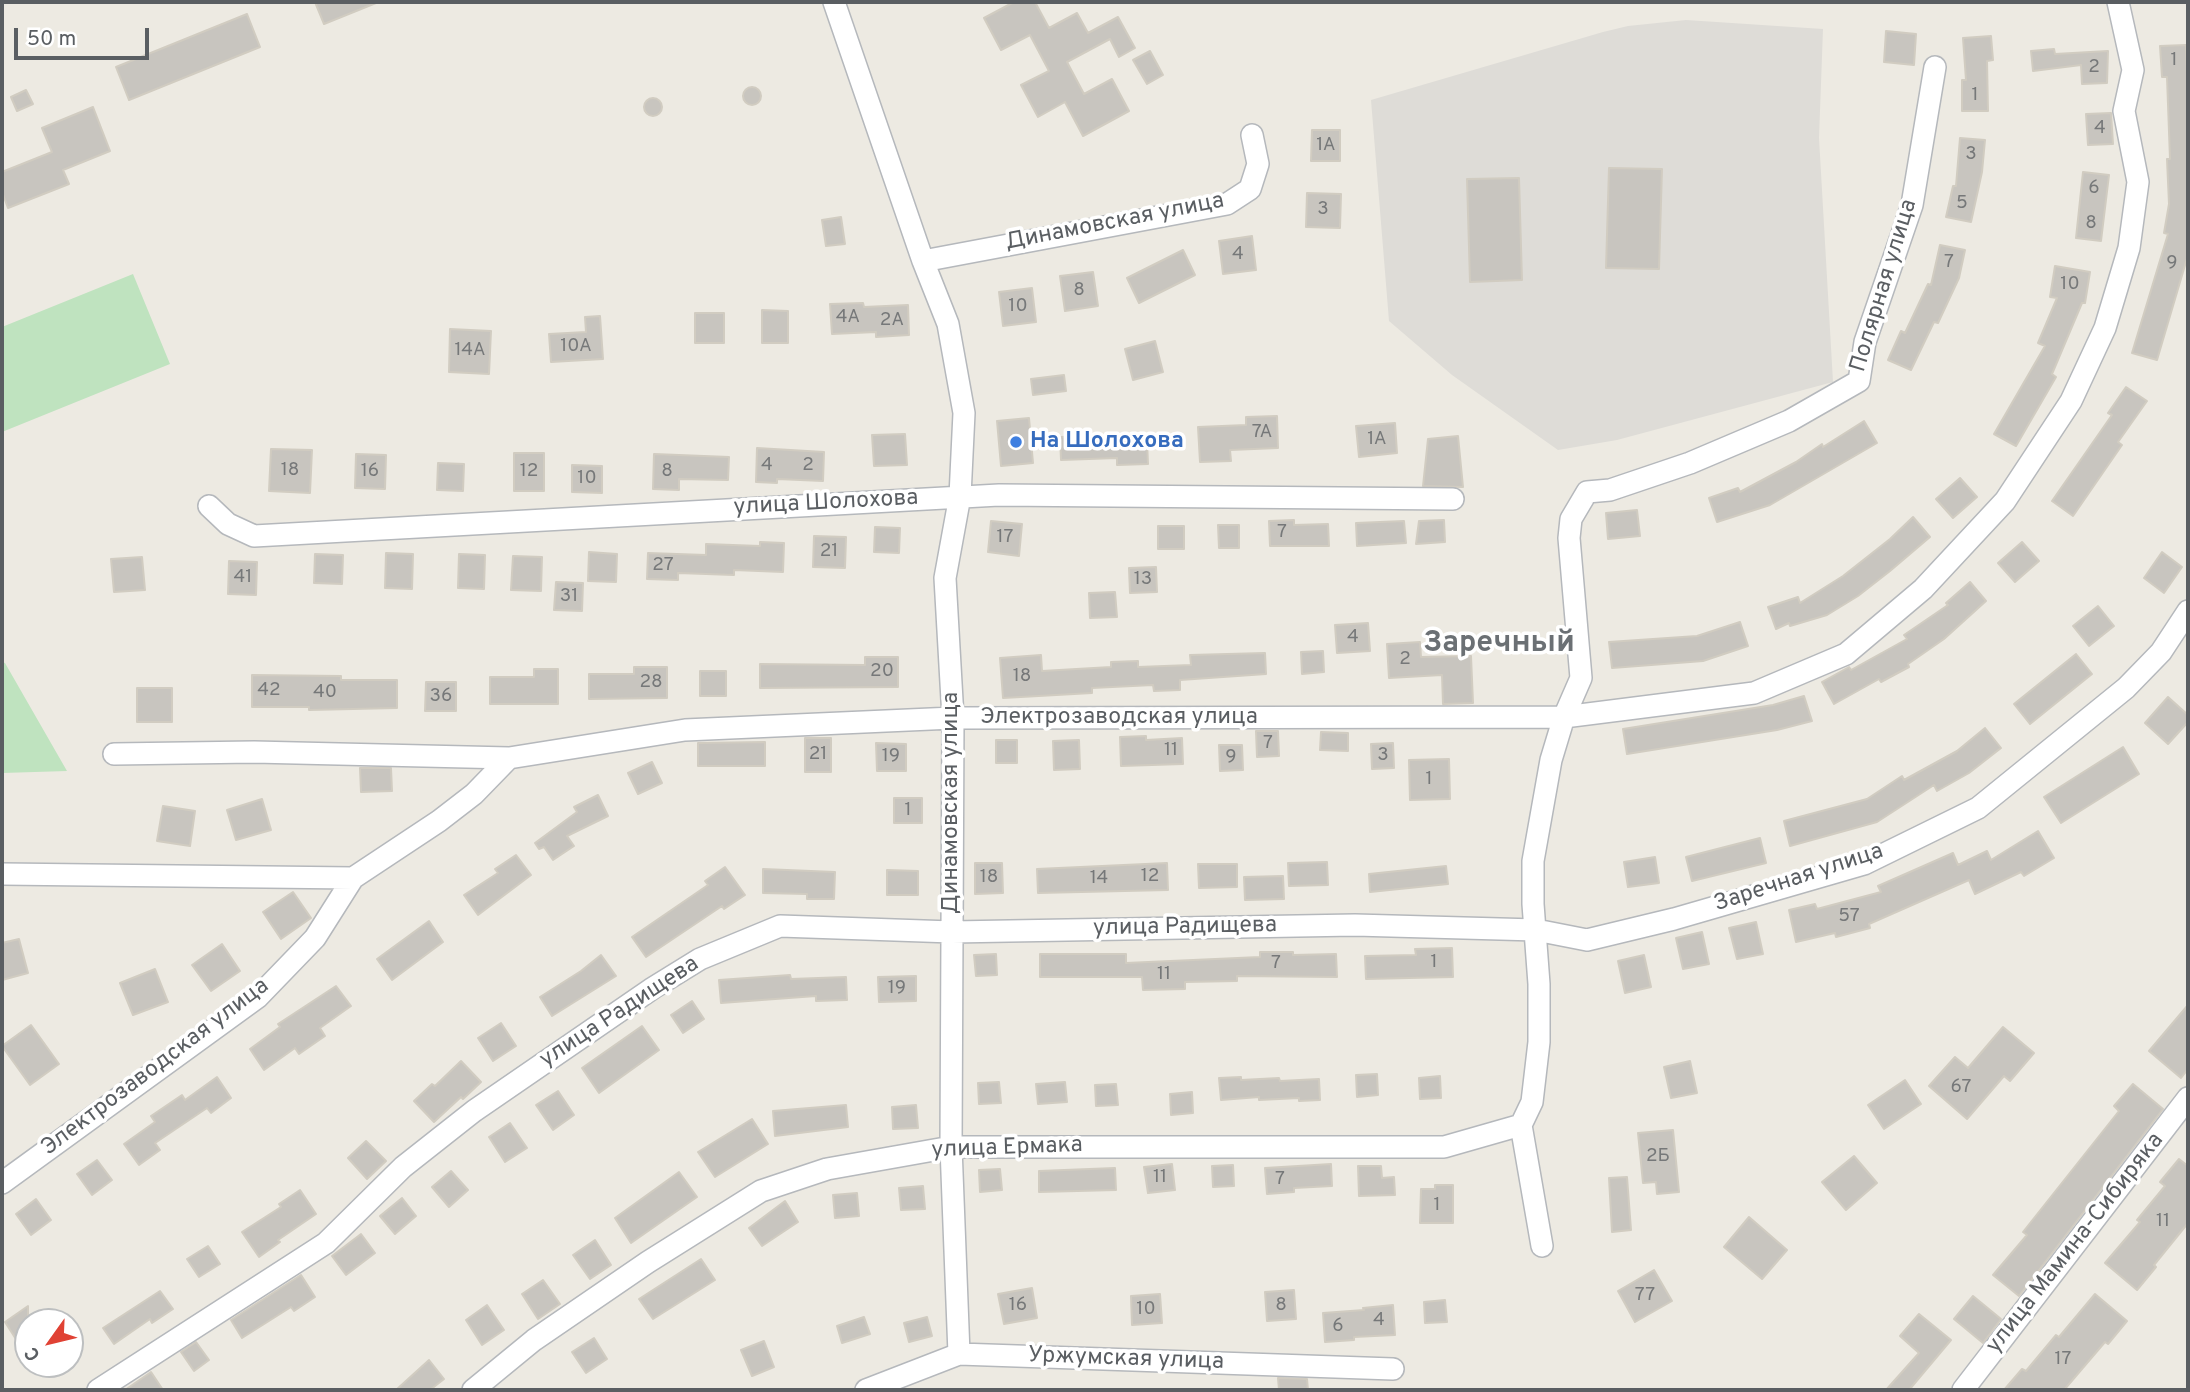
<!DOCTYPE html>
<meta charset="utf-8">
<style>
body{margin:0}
#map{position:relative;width:2190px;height:1392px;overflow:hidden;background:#edeae2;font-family:Overpass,sans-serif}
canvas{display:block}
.frame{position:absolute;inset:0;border:4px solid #5a5e62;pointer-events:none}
.north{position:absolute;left:14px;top:1308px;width:70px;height:70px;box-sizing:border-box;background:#fff;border:2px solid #bdbfc0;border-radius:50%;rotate:236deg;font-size:19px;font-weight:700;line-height:28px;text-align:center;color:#5a5e62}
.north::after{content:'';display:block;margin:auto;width:24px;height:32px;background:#e04234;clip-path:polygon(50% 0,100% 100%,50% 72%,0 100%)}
.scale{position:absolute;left:14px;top:28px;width:135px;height:32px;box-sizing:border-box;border:4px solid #5a5e62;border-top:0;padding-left:9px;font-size:21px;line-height:24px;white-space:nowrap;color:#5a5e62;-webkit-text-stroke:5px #fff;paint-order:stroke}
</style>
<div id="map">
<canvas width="2190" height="1392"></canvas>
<div class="frame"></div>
<div class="north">С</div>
<div class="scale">50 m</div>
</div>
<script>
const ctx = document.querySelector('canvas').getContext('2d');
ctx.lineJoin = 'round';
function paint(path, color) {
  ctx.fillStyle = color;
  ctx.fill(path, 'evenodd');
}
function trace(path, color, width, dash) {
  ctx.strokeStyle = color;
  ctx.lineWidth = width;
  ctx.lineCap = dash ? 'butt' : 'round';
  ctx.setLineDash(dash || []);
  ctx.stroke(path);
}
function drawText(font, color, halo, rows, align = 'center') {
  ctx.font = font + ' Overpass,sans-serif';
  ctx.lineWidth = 7;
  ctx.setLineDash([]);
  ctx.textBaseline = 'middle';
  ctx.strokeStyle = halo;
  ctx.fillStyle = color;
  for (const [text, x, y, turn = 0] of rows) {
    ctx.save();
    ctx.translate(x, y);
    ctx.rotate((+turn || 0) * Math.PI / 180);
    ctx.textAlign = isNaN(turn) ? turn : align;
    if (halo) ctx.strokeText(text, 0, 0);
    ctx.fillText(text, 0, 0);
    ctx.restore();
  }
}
paint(new Path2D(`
 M1686,20L1823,29L1819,138L1833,382L1617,440L1558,450L1452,375L1389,321L1371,100L1603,32L1628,26Z`), '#dedcd7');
paint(new Path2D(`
 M133,274L170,364L2,432V327Z
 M2,662L5,663L67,771L2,773Z`), '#bfe3bf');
const building = new Path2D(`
 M315,2H376V3L324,24Z
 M1014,2H1035L1049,28L1077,13L1088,33L1118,17L1135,48L1119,57L1110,39L1067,62L1084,94L1112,79L1129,111L1083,136L1065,102L1038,117L1021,85L1049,71L1030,35L1001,50L984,18Z
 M247,14L260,47L129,100L116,67Z
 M1886,31L1916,34L1914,65L1884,62Z
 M1991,36L1993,60L1987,61L1988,111H1962V80H1966L1963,38Z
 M2186,45L2188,101V255L2157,360L2132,353L2168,234L2164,233L2169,204L2167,159H2170L2167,77H2162L2160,46Z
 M2054,49L2055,54L2108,51L2107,83L2082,84L2081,65L2033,71L2031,51Z
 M1150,51L1163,75L1147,84L1133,60Z
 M743 96a9 9 0 1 1 18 0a9 9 0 1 1-18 0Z
 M26,90L33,104L17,111L11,97Z
 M644 107a9 9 0 1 1 18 0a9 9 0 1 1-18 0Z
 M93,107L110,151L63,170L69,184L8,208L2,192V172L52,152L42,128Z
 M2111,113L2113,144L2088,145L2086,114Z
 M1312,130H1340V161H1311Z
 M1960,138L1985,140L1982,172L1971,222L1946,217L1953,186H1956Z
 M1609,168L1662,169L1659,269L1606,268Z
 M2083,172L2109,175L2101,241L2076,238Z
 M1519,178L1522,280L1470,282L1467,179Z
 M1307,193L1341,194L1340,228L1306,227Z
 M841,217L845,244L826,246L822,220Z
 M1252,236L1256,270L1223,274L1219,241Z
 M1940,245L1965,250L1959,278L1938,323L1934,322L1911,370L1888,360L1901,331L1905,333L1928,284L1931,285Z
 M1183,250L1195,275L1139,303L1127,278Z
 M2055,266L2090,272L2085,303H2082L2052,374L2056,377L2016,446L1994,434L2045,346L2038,343L2057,298L2050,297Z
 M1093,272L1098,306L1065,311L1060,276Z
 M1032,288L1036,322L1003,326L999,292Z
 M863,303L864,307L908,305L909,335L876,337V332L832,334L830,304Z
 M762,310L788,311V343H762Z
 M695,313H724V343H695Z
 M600,316L603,359L551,362L549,334L586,332L585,317Z
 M450,329L491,331L489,374L449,372Z
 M1155,341L1163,372L1133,380L1125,349Z
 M1064,375L1066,391L1033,395L1031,379Z
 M2126,387L2147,401L2118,442L2122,445L2073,516L2052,501L2112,415L2108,413Z
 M1277,416L1278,448L1230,450L1231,461L1200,462L1198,427L1246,425V417Z
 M1029,418L1033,463L1001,466L997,421Z
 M1864,421L1877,443L1770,505L1717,522L1709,498L1738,488L1740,492L1796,462L1822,444L1823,447Z
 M1395,423L1397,453L1359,457L1356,426Z
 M905,434L907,465L874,466L872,435Z
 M1091,436V443L1147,441L1148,464L1117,465V458L1061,460L1060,437Z
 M1458,436L1463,487L1423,486L1428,439Z
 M757,448L824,452L823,481L777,479V483L756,482Z
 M271,449L312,450L310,493L269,491Z
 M514,453H544V491H514Z
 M356,454L386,455L385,489L355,488Z
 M654,454L729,457L728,480L679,479V490L653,489Z
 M438,463L464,464L463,491L437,490Z
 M572,465L602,466V493L572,492Z
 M1960,478L1977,497L1953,518L1936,499Z
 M1637,510L1640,536L1608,539L1606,513Z
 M1913,517L1930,537L1890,571L1858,596L1827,615L1790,626L1789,623L1776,629L1768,607L1798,597L1800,603L1843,576L1890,539Z
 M1294,520V525L1328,524L1329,546H1270L1269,521Z
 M1444,520L1445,542L1416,544L1419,521Z
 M991,521L1022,524L1019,556L988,552Z
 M1404,521L1406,543L1357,546L1356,523Z
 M1218,525H1239V548H1219Z
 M1158,526H1184V549H1158Z
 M875,527L900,528L899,553L874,552Z
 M814,536L846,537L845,568L813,567Z
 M760,542L784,543L783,572L734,570V575L678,573V580L647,579L648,553L706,555V544L760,546Z
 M2022,542L2039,561L2015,582L1998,563Z
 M589,552L617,554L616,582L588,581Z
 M2162,552L2182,567L2164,593L2144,578Z
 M386,553L413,554L412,589L385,588Z
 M315,554L343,555L342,584L314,583Z
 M459,554L485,555L484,589L458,588Z
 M513,556L542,557L541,591L511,590Z
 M142,557L145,590L114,592L111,559Z
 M229,561L257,562L256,595L228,594Z
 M1156,567L1157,592L1130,593L1129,568Z
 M556,582L583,583L582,611L554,610Z
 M1970,582L1986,601L1944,639L1908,664L1909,667L1881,682L1879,679L1834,704L1822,682L1849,667L1851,670L1907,639L1904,635L1948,605L1946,603Z
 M1115,592L1117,617L1090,618L1089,593Z
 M2098,606L2114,626L2089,646L2073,626Z
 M1740,622L1748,646L1703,661L1612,668L1609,642L1697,636Z
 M1368,623L1370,651L1337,653L1335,625Z
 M1420,642L1421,657L1471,656L1473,703L1443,704L1442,675L1389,678L1387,644Z
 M1323,651L1324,672L1302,674L1301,652Z
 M1265,653L1266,674L1180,680V690L1154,691L1153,685L1092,688V693L1003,698L1000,658L1041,655L1042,671L1111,667V662L1138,661V667L1191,665L1190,655Z
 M2076,654L2092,674L2030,724L2014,704Z
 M865,657H898V687L760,688V664L865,665Z
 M634,667H667V698L589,699V674H634Z
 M534,669H558V704H490V677H534Z
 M700,671H726V696H700Z
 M252,675L341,676V680H397V708L309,710V707H252Z
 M426,682H456V711H425Z
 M137,688H172V722H137Z
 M1804,696L1812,721L1777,730L1627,754L1623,729L1773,705Z
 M2168,697L2188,715V722L2168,744L2145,723Z
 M1985,728L2001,748L1969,773L1937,791L1934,785L1877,822L1790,846L1784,821L1867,799L1902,776L1904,780L1957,751Z
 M1256,731H1278L1279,756L1257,757Z
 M1321,732L1348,733V751L1320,750Z
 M1146,736V740L1182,738L1183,764L1121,766L1120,737Z
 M805,738H831V772H805Z
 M996,740H1017V763H996Z
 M1079,740L1080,769L1054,770L1053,741Z
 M765,742V766H698V743Z
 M876,743L906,744V771H877Z
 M1393,743L1394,768L1372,769L1371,744Z
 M1219,745H1242L1243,770L1220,771Z
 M2123,747L2139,774L2061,823L2044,797Z
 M1449,759L1450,799L1410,800L1409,760Z
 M652,762L662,783L638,794L628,773Z
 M360,768H391L392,791L361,792Z
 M598,795L608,816L567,836L574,846L553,860L544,847L539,849L535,843L577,812L574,807Z
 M894,798H922V823H894Z
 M262,799L271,830L236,840L227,810Z
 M163,806L195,811L190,846L157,841Z
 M2038,831L2054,858L2024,876L2021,872L1975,894L1969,880L1869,924L1870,928L1836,937L1835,933L1796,942L1789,910L1815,904L1817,909L1881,892L1878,886L1953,853L1958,865L1987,851L1991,860Z
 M1760,838L1766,863L1692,881L1686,857Z
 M516,855L531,875L478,915L464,895L498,873L495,869Z
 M1655,857L1659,883L1628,887L1624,862Z
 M1327,862L1328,885L1289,886L1288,863Z
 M975,863H1002L1003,893L975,894Z
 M1167,863L1168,890L1038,893L1037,869Z
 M1198,864H1237V887L1199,888Z
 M1446,866L1448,884L1370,892L1369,874Z
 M725,867L745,895L724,909L722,906L646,957L632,937L708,885L705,881Z
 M763,869L835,872L834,899H807V894L763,893Z
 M887,870L918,871V895H887Z
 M1283,876L1284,899L1245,900L1244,877Z
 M293,892L311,918L281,939L263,912Z
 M429,921L443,942L392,980L377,959Z
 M1756,922L1763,954L1737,959L1729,928Z
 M1702,932L1709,964L1683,969L1676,938Z
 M19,939L28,973L2,980V943Z
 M222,944L240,971L211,991L192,965Z
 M1452,948L1453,977L1366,979L1365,956L1416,955L1415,949Z
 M1260,952H1293V955L1336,954L1337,977L1237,976V981L1185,982V989L1143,990L1142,977H1040V954H1126V963L1260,957Z
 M996,954L997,975L976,976L974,955Z
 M601,955L616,976L552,1016L540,997L581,971Z
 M1644,955L1651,987L1625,993L1618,961Z
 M155,969L168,1002L133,1015L120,983Z
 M790,975L791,979L846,977L847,1000L816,1001V996L721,1003L719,980Z
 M916,976V1001L879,1002L878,977Z
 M336,986L351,1006L320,1028L325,1036L299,1054L295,1048L264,1070L250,1049L280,1027L278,1024Z
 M692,1001L704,1019L683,1033L671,1015Z
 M2188,1005V1069L2181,1078L2149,1051Z
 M501,1023L516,1046L493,1061L478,1038Z
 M31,1025L59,1064L30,1085L2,1046Z
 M642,1026L659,1050L599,1093L582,1068Z
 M2003,1027L2034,1053L2010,1081L2004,1076L1967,1119L1929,1086L1955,1057L1968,1068Z
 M461,1061L481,1082L463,1099L461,1097L434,1122L414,1101L432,1084L435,1086Z
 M1690,1061L1697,1093L1671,1098L1664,1067Z
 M1377,1074L1378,1095L1357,1097L1356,1075Z
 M1440,1076L1441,1098L1420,1099L1419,1078Z
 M217,1077L231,1098L211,1113L207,1108L155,1143L160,1150L139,1165L124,1144L155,1122L151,1116L182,1095L185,1100Z
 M1241,1077V1080L1279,1078L1280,1081L1319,1079L1320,1100L1299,1101V1098L1259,1100V1097L1221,1100L1219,1078Z
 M1905,1080L1921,1104L1884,1129L1868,1105Z
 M999,1082L1001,1103L979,1104L978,1083Z
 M1065,1082L1067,1102L1038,1104L1036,1084Z
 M1116,1084L1118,1105L1096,1106L1095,1085Z
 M2133,1084L2163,1109L2019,1296L1993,1275L2027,1235L2023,1232L2119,1111L2114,1106Z
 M558,1091L574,1115L553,1130L536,1105Z
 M1192,1092L1193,1113L1171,1115L1170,1094Z
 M846,1105L848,1127L775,1136L773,1111Z
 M916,1105L918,1128L893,1129L892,1107Z
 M752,1119L768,1144L715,1177L698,1152Z
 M510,1123L527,1148L505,1162L489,1137Z
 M1673,1130L1679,1192L1657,1194L1656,1182L1643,1183L1638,1133Z
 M366,1141L386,1161L367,1179L348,1158Z
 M1854,1156L1877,1183L1846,1210L1822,1182Z
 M2179,1159L2188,1166V1223L2154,1265L2156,1267L2137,1290L2105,1263L2140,1222L2137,1220L2165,1186L2160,1182Z
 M97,1160L112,1180L92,1195L77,1174Z
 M1172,1164L1175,1190L1148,1193L1144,1167Z
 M1331,1164L1332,1186L1294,1188V1192L1267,1194L1265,1168Z
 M1233,1165L1234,1186L1213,1187L1212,1166Z
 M1358,1166H1381L1382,1178L1394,1177L1395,1195L1359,1196Z
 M1115,1168L1116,1190L1039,1192V1171Z
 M1000,1169L1002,1190L980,1192L979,1170Z
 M451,1171L468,1190L449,1207L432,1187Z
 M679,1172L697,1197L631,1243L615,1218Z
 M1627,1177L1631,1230L1612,1232L1609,1178Z
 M1435,1185H1453V1223H1420L1421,1189H1435Z
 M923,1186L925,1209L901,1210L899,1188Z
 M300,1190L316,1214L278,1240L280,1242L259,1257L242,1232L281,1207L279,1204Z
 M857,1193L859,1216L835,1218L833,1195Z
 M402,1198L416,1216L395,1234L380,1216Z
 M36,1199L51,1220L31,1235L16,1214Z
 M785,1201L798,1222L762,1246L749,1228Z
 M1749,1217L1787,1250L1762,1279L1724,1247Z
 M361,1234L375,1253L346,1275L332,1256Z
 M595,1240L611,1265L590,1279L573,1255Z
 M208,1246L220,1264L199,1277L187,1259Z
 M701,1259L715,1280L653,1319L639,1299Z
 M1654,1270L1672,1301L1635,1322L1618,1291Z
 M301,1275L315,1297L294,1311L291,1307L242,1338L231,1320Z
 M543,1280L560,1304L538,1319L522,1294Z
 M1032,1288L1037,1318L1004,1324L998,1294Z
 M1294,1290L1296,1319L1267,1321L1265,1292Z
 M160,1291L173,1309L152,1323L150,1319L114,1344L103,1328Z
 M1160,1294L1162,1323L1132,1325L1131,1296Z
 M2095,1294L2127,1321L2108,1344L2105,1342L2064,1390H2004L2022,1369L2026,1371L2056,1335L2059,1337Z
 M1973,1296L2001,1319L1983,1343L1954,1319Z
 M1445,1300L1447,1322L1425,1323L1424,1302Z
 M487,1305L504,1330L482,1345L466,1320Z
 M1393,1305L1395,1335L1354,1337V1340L1325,1342L1323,1313L1364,1310L1363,1308Z
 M28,1306V1358L5,1322Z
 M1919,1314L1951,1340L1909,1390H1886L1919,1353L1900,1336Z
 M864,1317L870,1334L842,1343L837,1326Z
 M927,1317L932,1336L909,1342L904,1323Z
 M594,1338L607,1359L586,1373L572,1352Z
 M764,1341L774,1367L752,1376L741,1350Z
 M196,1342L209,1360L194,1371L181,1352Z
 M429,1360L444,1379L430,1390H396Z
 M151,1372L163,1390H125Z
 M1278,1378L1307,1379L1308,1390H1279Z`);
paint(building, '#c8c5bf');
trace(building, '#d1ccc1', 2);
const minor = new Path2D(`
 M834,2L923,261L948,324L964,413L960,496L945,578L953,718L951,1147L959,1354
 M923,261L1227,204L1250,189L1258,164L1252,135
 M209,506L228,524L254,536L999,495L1453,499
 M114,754L254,752L509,758L685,730L953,718L1564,717L1754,693L1846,654L1923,589L2005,501L2071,401L2105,328L2129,248L2138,182L2124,111L2133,70L2118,2
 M2,874L353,878
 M2,1183L258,997L315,938L353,878L439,821L474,794L509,758
 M1542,1246L1521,1125L1532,1102L1539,1042V984L1533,904V861L1551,760L1564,717L1581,678L1569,538L1571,519L1587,492L1610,490L1690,463L1789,421L1859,381L1865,342L1912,205L1935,67
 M98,1390L326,1243L403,1167L474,1111L653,988L700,959L780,926L952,932L1355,925L1536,930L1587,940L1674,919L1864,864L1978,808L2126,688L2161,652L2188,611
 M473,1390L534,1340L648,1262L761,1191L827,1169L951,1147H1444L1521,1125
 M866,1390L959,1354L1393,1369
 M1963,1390L2188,1098`);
trace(minor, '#b5b8bc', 24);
trace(minor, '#fff', 21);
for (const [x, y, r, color] of [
 [1016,442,7,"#3f7fe0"]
]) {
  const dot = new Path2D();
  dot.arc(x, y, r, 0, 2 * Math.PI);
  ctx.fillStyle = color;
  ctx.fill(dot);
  trace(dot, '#fff', 2.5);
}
drawText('19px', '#767879', null, [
 ["1",2174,61],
 ["2",2094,68],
 ["1",1975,96],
 ["4",2100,129],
 ["1А",1326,146],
 ["3",1971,155],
 ["6",2094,189],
 ["5",1962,204],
 ["3",1323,210],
 ["8",2091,224],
 ["4",1238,255],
 ["7",1949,263],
 ["9",2172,264],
 ["10",2070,285],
 ["8",1079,291],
 ["10",1018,307],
 ["4А",848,318],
 ["2А",892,321],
 ["10А",576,347],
 ["14А",470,351],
 ["7А",1262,433],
 ["1А",1377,440],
 ["4",767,466],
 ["2",808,466],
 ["18",290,471],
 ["16",370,472],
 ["12",529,472],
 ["8",667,472],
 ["10",587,479],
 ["7",1282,533],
 ["17",1005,538],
 ["21",829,552],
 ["27",663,566],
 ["41",243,578],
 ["13",1143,580],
 ["31",569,597],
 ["4",1353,638],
 ["2",1405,660],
 ["20",882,672],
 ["18",1022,677],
 ["28",651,683],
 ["42",269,691],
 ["40",325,693],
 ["36",441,697],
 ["7",1268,744],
 ["11",1171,751],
 ["21",818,755],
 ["3",1383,756],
 ["19",891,757],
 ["9",1231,758],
 ["1",1429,780],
 ["1",908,811],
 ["12",1150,877],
 ["18",989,878],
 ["14",1099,879],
 ["57",1849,917],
 ["1",1434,963],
 ["7",1276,964],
 ["11",1164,975],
 ["19",897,989],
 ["67",1961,1088],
 ["2Б",1658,1157],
 ["11",1160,1178],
 ["7",1280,1180],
 ["1",1437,1206],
 ["11",2163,1222],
 ["77",1645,1296],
 ["16",1018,1306],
 ["8",1281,1306],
 ["10",1146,1310],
 ["4",1379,1321],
 ["6",1338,1327],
 ["17",2063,1360]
]);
drawText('23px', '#5a5e62', '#fff', [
 ["Динамовская улица",1115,223,-11],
 ["Полярная улица",1885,286,-73],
 ["улица Шолохова",826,504,-3],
 ["Электрозаводская улица",1119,718],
 ["Динамовская улица",952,803,-90],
 ["Заречная улица",1799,879,-18],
 ["улица Радищева",1185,928,-1],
 ["улица Радищева",620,1013,-33],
 ["Электрозаводская улица",156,1068,-37],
 ["улица Ермака",1007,1149,-2],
 ["улица Мамина-Сибиряка",2076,1244,-52],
 ["Уржумская улица",1126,1360,2]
]);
drawText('bold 23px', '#366cbe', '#fff', [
 ["На Шолохова",1030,442]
], 'left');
drawText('bold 30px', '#6b7074', '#fff', [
 ["Заречный",1499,645]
]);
</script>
